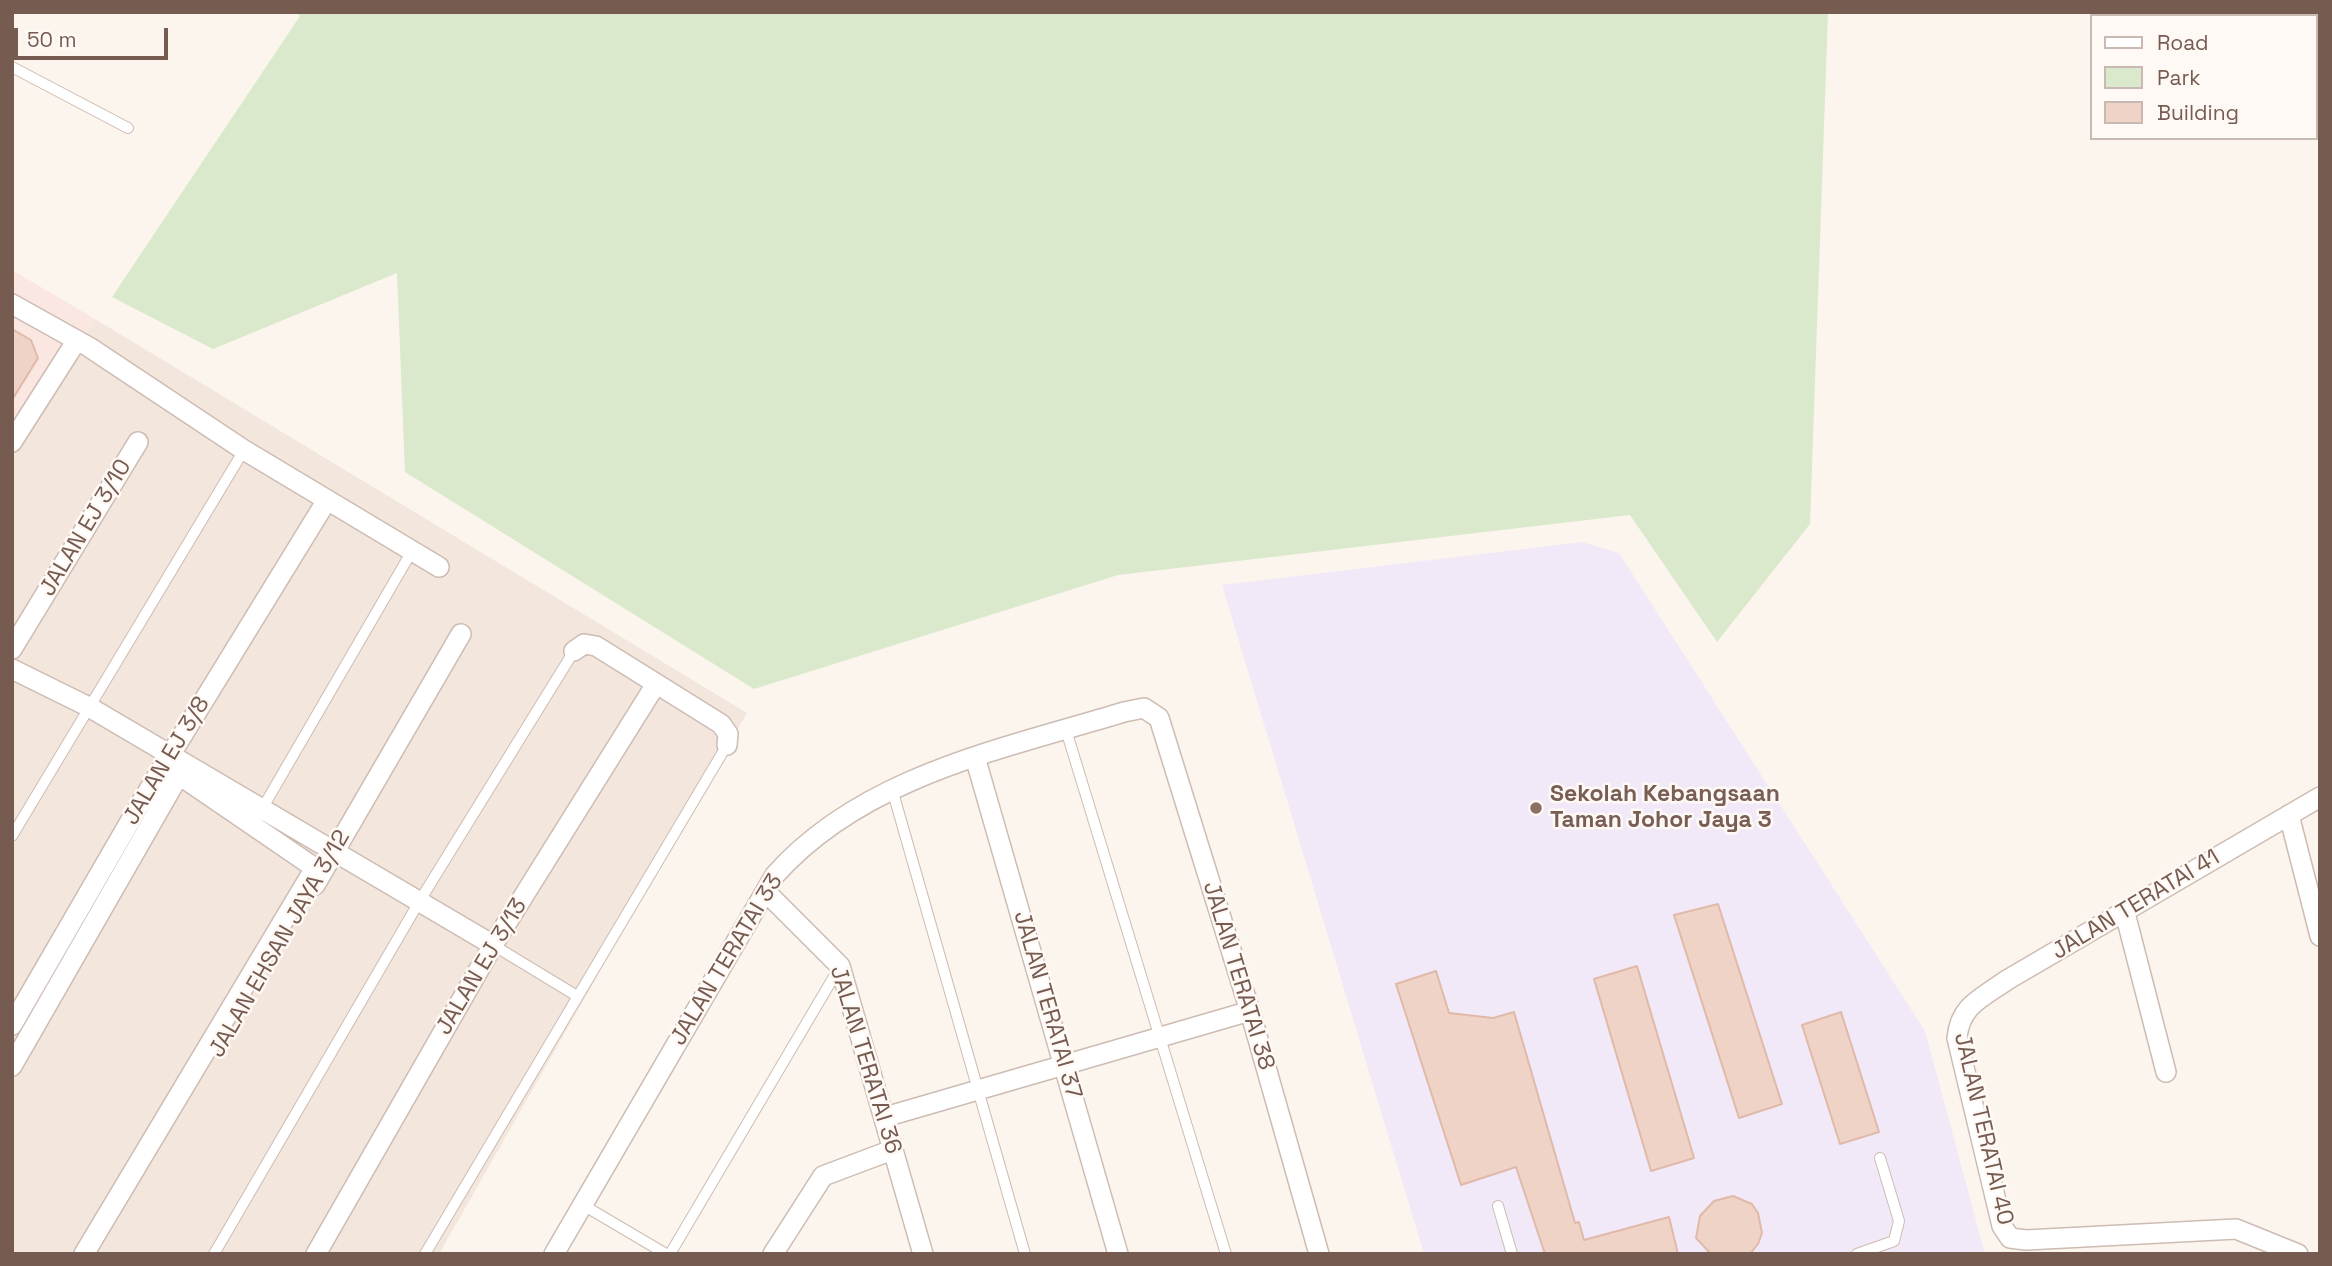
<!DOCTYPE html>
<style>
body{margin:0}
#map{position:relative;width:2332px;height:1266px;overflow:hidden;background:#fbf5ed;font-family:"Space Grotesk",sans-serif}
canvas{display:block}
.frame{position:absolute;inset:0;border:14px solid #765b51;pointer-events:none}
.legend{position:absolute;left:2090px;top:14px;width:228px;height:126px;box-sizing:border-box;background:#fef9f4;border:2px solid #c8bab3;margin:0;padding:9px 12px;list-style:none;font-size:21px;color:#765b51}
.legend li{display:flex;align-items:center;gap:14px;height:35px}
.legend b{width:35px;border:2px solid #c8bab3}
.scale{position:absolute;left:14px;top:28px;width:154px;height:32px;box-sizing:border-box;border:4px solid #765b51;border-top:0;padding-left:9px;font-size:21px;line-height:24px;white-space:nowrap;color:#765b51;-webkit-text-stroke:5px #fef9f4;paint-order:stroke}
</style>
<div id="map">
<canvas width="2332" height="1266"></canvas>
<div class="frame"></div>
<ul class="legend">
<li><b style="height:9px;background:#fff"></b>Road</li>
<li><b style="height:19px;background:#dae9cc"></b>Park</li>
<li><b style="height:19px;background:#efd3c7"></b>Building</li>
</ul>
<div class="scale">50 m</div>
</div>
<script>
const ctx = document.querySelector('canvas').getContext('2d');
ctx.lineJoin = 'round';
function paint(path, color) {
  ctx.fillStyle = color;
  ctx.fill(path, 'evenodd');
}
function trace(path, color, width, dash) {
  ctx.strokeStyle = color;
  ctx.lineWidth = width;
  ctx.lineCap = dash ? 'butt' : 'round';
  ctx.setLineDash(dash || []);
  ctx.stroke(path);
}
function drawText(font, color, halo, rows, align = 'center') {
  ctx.font = font + ' "Space Grotesk",sans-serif';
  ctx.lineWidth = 5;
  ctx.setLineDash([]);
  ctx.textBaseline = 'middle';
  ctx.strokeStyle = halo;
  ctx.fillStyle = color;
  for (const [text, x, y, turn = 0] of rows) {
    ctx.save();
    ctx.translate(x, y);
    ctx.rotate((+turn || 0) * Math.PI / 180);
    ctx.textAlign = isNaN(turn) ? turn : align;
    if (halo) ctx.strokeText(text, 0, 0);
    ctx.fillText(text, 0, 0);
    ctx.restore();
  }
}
paint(new Path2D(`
 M95,319L747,713L439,1254H12V454Z`), '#f3e6dc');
paint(new Path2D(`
 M12,270L95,319L12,454Z`), '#fae7e2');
paint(new Path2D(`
 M1582,542L1619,553L1925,1031L1985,1254H1424L1222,585Z`), '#f1e9f8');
paint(new Path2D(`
 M296,12H1828L1810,524L1717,642L1630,515L1118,575L754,689L405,472L397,273L213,349L112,297L300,16Z`), '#dae9cc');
const building = new Path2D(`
 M12,329L31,340L38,358L12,400Z
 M1718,904L1782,1104L1739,1118L1674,915Z
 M1637,966L1694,1158L1651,1171L1594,979Z
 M1436,971L1449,1013L1493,1018L1514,1012L1575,1223L1579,1222L1584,1240L1669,1217L1678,1254H1545L1516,1167L1461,1185L1396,984Z
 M1841,1012L1879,1132L1840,1144L1802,1025Z
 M1733,1196L1752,1204L1758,1213L1762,1233L1758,1244L1750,1254H1711L1696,1238L1700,1216L1714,1201Z`);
paint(building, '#efd3c7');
trace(building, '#e0b9a9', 2);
const lane = new Path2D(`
 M12,67L128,128
 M1066,730L1226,1254
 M892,789L1025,1254
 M262,809L412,551
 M12,836L244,450
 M493,945L577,996
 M583,1205L666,1254
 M1498,1206L1512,1254
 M214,1254L419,902L574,651
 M425,1254L727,745
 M670,1254L839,968
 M1857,1254L1894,1241L1899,1221L1880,1158`);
const street = new Path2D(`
 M12,304L89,347L244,450L439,567
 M12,442L77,340
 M12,649L138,442
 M574,651L584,644L596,646L721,724L728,734L727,745
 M12,669L89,707L493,945
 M975,757L1118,1254
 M2289,815L2320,936
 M315,885L461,634
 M766,892L840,966L923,1254
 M2125,913L2166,1072
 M12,1025L139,806L327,500
 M12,1066L179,775L315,868L84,1254
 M885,1117L1250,1011
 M2010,1238L2002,1226L1957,1038C1960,1005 1982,998 2007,980L2320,797
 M2010,1238L2026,1240L2236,1229L2298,1254
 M316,1254L493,945L656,684
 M554,1254L775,875C863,776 1003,749 1124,712L1144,708L1159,718L1250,1011L1319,1254
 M773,1254L823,1176L892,1150`);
trace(lane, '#cdbcb3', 12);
trace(street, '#cdbcb3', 22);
trace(lane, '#fff', 10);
trace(street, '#fff', 19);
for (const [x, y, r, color] of [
 [1536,808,7,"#8d6e63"]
]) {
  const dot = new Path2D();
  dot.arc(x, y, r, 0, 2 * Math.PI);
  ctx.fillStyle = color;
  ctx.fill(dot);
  trace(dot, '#fef9f4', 2.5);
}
drawText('23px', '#765b51', '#fef9f4', [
 ["JALAN EJ 3/10",86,528,-59],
 ["JALAN EJ 3/8",167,761,-59],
 ["JALAN TERATAI 41",2136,905,-31],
 ["JALAN EHSAN JAYA 3/12",280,944,-60],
 ["JALAN TERATAI 33",727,960,-59],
 ["JALAN EJ 3/13",482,967,-59],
 ["JALAN TERATAI 38",1238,976,73],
 ["JALAN TERATAI 37",1047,1005,74],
 ["JALAN TERATAI 36",865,1060,73],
 ["JALAN TERATAI 40",1983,1129,77]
]);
drawText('bold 23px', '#785e54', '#fef9f4', [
 ["Sekolah Kebangsaan",1550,795],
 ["Taman Johor Jaya 3",1550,821]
], 'left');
</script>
